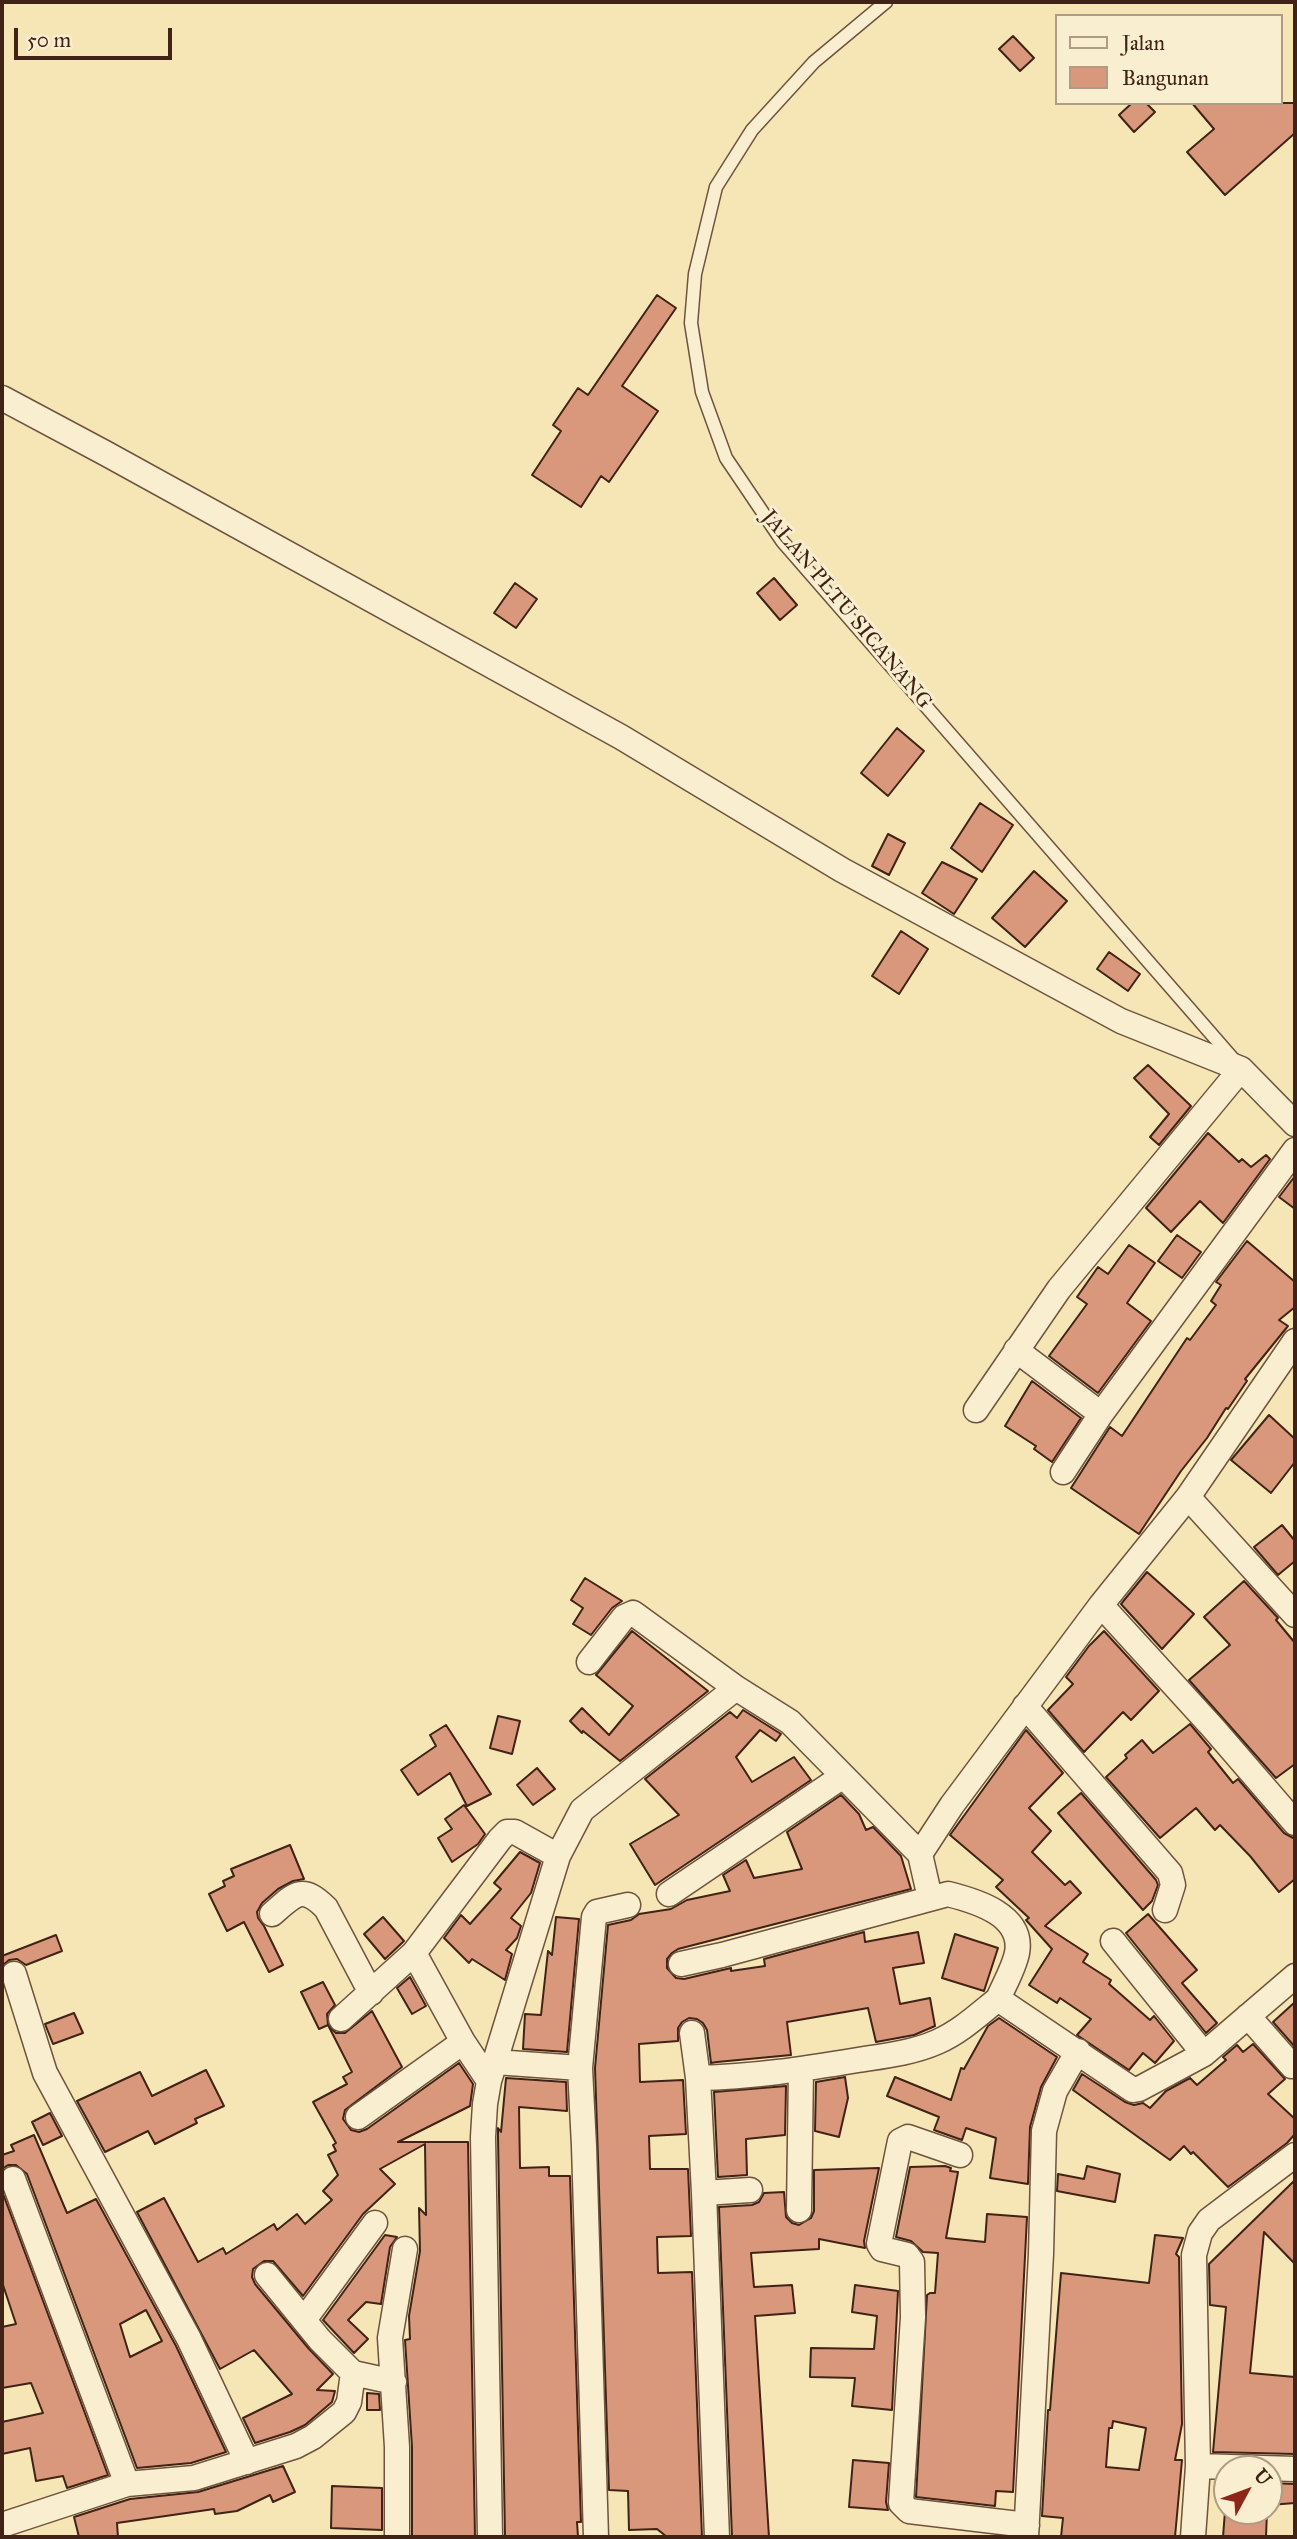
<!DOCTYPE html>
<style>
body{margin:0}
#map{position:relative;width:1297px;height:2539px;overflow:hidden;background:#f6e5b5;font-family:"IM FELL Great Primer",serif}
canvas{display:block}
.frame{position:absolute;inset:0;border:4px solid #402216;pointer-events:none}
.legend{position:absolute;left:1055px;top:14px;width:228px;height:91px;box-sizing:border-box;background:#f9eecf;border:2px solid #af9c85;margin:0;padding:9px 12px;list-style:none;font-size:21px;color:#402216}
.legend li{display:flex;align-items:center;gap:14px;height:35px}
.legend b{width:35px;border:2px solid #af9c85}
.north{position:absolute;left:1213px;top:2455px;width:70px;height:70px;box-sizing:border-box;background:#f9eecf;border:2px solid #af9c85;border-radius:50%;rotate:49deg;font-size:19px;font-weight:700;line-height:28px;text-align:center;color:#402216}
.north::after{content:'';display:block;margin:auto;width:24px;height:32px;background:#8f2418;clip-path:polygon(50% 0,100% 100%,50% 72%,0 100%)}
.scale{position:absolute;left:14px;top:28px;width:158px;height:32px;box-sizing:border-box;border:4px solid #402216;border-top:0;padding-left:9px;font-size:21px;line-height:24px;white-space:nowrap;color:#402216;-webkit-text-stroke:5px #f9eecf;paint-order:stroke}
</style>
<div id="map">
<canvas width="1297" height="2539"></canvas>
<div class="frame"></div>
<ul class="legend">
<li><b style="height:9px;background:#f9eecf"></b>Jalan</li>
<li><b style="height:19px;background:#d9987c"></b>Bangunan</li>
</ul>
<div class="north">U</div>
<div class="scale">50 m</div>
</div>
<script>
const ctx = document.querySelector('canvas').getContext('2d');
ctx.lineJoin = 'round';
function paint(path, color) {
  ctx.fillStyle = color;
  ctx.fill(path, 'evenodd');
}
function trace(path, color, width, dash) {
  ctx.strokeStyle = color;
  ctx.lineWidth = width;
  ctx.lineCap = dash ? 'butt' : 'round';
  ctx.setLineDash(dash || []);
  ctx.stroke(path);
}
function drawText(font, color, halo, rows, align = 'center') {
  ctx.font = font + ' "IM FELL Great Primer",serif';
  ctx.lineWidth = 6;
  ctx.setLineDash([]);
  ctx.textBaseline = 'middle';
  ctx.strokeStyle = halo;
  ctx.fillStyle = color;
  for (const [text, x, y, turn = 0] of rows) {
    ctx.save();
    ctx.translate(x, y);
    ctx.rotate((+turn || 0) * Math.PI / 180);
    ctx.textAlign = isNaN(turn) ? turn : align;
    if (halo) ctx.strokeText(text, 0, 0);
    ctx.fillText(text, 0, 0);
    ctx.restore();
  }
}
const building = new Path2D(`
 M1013,36L1034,58L1020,71L999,49Z
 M1132,103H1146L1155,112L1134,132L1119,115Z
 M1192,103H1295V133L1225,195L1187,152L1214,129Z
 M657,295L676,308L622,386L658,411L609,482L601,476L581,507L532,475L561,431L553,425L578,388L588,395Z
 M774,578L797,605L780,620L757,593Z
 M515,583L537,599L516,628L494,613Z
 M897,728L924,751L888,796L861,773Z
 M980,803L1013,825L982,872L951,848Z
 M888,834L905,843L889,875L872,866Z
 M942,862L977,879L954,914L922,893Z
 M1034,871L1067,901L1025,947L992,918Z
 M901,931L928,949L899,994L872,976Z
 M1109,952L1140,974L1128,991L1097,969Z
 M1148,1065L1191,1106L1159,1145L1150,1137L1169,1114L1134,1078Z
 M1208,1133L1239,1162L1242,1159L1251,1167L1266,1155L1270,1159L1223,1223L1200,1201L1171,1232L1146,1208Z
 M1295,1176V1209L1279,1197Z
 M1177,1235L1201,1252L1182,1278L1158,1261Z
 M1247,1241L1295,1282V1307L1279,1320L1288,1326L1245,1379L1247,1381L1228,1409L1226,1408L1207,1438L1181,1471L1139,1534L1071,1488L1110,1427L1122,1436L1187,1338L1190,1340L1216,1305L1211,1301L1221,1285L1216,1282Z
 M1129,1245L1155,1263L1127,1303L1151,1321L1098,1393L1049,1356L1087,1304L1077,1297L1098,1267L1108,1274Z
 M1032,1381L1081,1418L1052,1462L1034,1449L1036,1446L1005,1426Z
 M1269,1415L1295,1439V1462L1271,1493L1231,1460Z
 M1282,1525L1295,1541V1561L1278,1575L1254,1547Z
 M1147,1572L1194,1614L1162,1649L1121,1604Z
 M585,1578L622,1601L612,1608L591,1635L573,1624L583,1608L571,1600Z
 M1244,1581L1278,1618L1276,1620L1295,1643V1764L1276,1778L1189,1680L1230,1645L1204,1617Z
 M632,1631L708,1691L620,1761L583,1731L582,1733L570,1721L582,1708L609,1735L633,1706L596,1675Z
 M1104,1631L1159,1691L1131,1720L1123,1712L1084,1752L1048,1710L1073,1684L1066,1677L1089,1646Z
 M743,1710L781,1734L776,1741L760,1730L736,1757L752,1782L794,1757L811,1780L655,1885L630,1844L679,1815L645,1779L730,1712L737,1718Z
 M498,1716L520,1721L512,1754L490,1748Z
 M1190,1724L1211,1749L1208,1752L1233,1783L1238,1779L1284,1833L1295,1839V1879L1279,1892L1250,1856L1220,1825L1215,1830L1196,1808L1160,1838L1106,1777L1127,1758L1125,1755L1142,1740L1153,1753Z
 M446,1725L491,1794L467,1806L450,1773L418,1795L401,1770L436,1746L430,1735Z
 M1026,1730L1063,1773L1029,1808L1051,1831L1032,1852L1065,1885L1070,1881L1081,1893L1045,1926L1088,1954L1083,1962L1111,1980L1109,1984L1150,2020L1154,2016L1174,2041L1155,2063L1143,2053L1129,2070L1077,2035L1091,2019L1060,1998L1057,2003L1029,1985L1052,1949L1026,1920L1029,1918L996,1887L1003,1880L950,1835Z
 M537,1768L555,1789L533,1805L517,1785Z
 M1081,1793L1156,1880L1158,1885L1152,1901L1143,1910L1058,1813Z
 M841,1795L859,1814L866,1830L873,1827L901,1856L911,1889L678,1949L672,1953L667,1959V1968L676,1978L684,1979L731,1968V1971L765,1966L764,1959L864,1932L865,1942L918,1932L924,1963L893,1968L900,2004L930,1998L935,2026L914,2035L876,2042L868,2008L787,2022L791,2055L717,2062L711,2063L707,2030L703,2023L697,2019L689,2018L682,2022L678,2028V2041L639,2044L640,2082L683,2080L686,2134L649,2136L650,2169H688L691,2236L657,2237L658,2273L692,2272L702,2537H667L657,2529L629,2530L628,2491L609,2490L595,2068L608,1925L631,1920L639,1914L671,1909L687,1900L730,1891L723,1875L746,1860L754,1878L802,1869L787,1832Z
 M464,1805L485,1834L478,1844L452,1862L438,1838L452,1829L445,1819Z
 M290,1845L304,1879L293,1881L278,1889L262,1903L257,1912L258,1918L264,1926L283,1965L269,1972L244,1922L227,1931L209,1894L225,1886L223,1881L234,1876L231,1869Z
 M520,1852L540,1863L531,1893L511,1918L521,1926L517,1938L506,1950L512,1954L505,1980L472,1959L469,1963L444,1938L461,1915L470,1924L501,1889L494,1883Z
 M1148,1914L1197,1970L1182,1983L1217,2023L1206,2033L1126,1933Z
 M383,1917L404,1941L385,1959L364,1934Z
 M556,1917L579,1919L567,2052L523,2049L525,2014L541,2015L548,1951L552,1955Z
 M955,1934L998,1948L984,1991L942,1978Z
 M56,1935L62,1951L26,1965L17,1959L9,1960L2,1966V1956Z
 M410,1977L426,2006L412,2014L397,1988Z
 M323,1982L335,2005L327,2014L328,2025L319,2029L301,1992Z
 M1295,2002V2047L1273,2022Z
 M372,2011L402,2067L345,2110L343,2119L351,2130L359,2132L367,2129L459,2063L473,2084L470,2106L398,2142H468L475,2537H412V2447L405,2340L410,2339L409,2316L420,2251L419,2208L426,2215L425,2144L380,2169L395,2184L363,2214L303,2296L273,2261H264L253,2269L252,2277L255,2284L309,2349L333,2374L317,2390L335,2391L332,2402L305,2425L290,2432L255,2443L243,2418L292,2394L254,2350L220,2369L137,2212L164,2198L198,2262L223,2248L226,2254L274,2224L277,2230L297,2214L305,2224L332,2200L323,2191L338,2175L328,2155L336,2151L333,2145L336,2143L313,2102L347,2084L343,2077L352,2072L328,2025L336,2033H345Z
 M74,2013L83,2033L53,2044L45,2024Z
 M999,2018L1057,2057L1041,2087L1030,2127L1028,2184L990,2178L996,2138L966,2128L962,2140L934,2130L939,2117L887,2096L895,2077L951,2100L961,2068L964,2069L988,2026Z
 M1253,2044L1285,2079L1268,2094L1295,2119V2134L1287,2143L1228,2187L1193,2152L1191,2154L1184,2146L1170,2160L1073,2090L1082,2074L1125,2102L1134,2105L1143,2103L1150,2108L1166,2091L1190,2078L1197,2085L1226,2060L1223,2057L1237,2045L1243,2052Z
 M206,2070L224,2106L195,2119L197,2123L155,2144L148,2131L105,2152L77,2101L140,2072L152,2096Z
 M845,2077L848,2098L839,2137L815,2131L816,2082Z
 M506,2078L566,2082L567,2111L519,2107L520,2168L549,2167V2176H570L581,2522H577L578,2537H505L498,2137V2128L501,2132Z
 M786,2086L785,2135L746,2139L747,2175L718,2177L714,2092Z
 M50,2113L62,2136L43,2145L32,2122Z
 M34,2135L67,2213L96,2199L176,2346L226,2452L191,2463L137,2468L27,2174L16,2165H8L2,2169V2155L14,2151L11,2145ZM146,2310L162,2341L130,2357L120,2324Z
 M945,2166L951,2168L950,2171L958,2172L946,2238L985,2242L987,2214L1027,2217L1013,2492L996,2491L995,2506L916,2497L927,2295L930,2293H935L938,2253L923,2252L911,2241L896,2237L910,2167Z
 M1087,2166L1120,2174L1115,2202L1057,2191L1058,2174L1084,2179Z
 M879,2168L864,2241L865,2248L819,2239V2249L751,2253L754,2287L792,2285L795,2313L755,2316L769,2537H732L719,2207L752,2205L759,2202L764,2193L784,2192L786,2217L792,2223L799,2225L811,2218L814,2211V2170Z
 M1295,2180V2264L1264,2232L1250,2373L1295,2377V2454L1213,2452L1226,2307L1210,2305L1209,2264Z
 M2,2191L108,2475L67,2488L63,2476L36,2481L30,2448L2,2454V2422L43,2413L31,2383L2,2388V2327L16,2324L2,2282Z
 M385,2235L397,2237L390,2247L381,2304L366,2302L348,2320L368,2339L354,2353L323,2320Z
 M1155,2235L1183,2238L1176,2254L1179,2257L1182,2424L1175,2460H1182L1175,2537H1061L1063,2518L1042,2516L1048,2410H1050L1061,2273L1149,2283ZM1113,2421L1146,2428L1139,2470L1106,2467L1109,2428H1112Z
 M855,2285L898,2291L892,2410L852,2406L855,2378L810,2377L811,2348L874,2349L877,2316L852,2312Z
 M367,2393L379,2394L380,2410H367Z
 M853,2460L889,2463L886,2502L888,2510L849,2507Z
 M283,2466L295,2492L273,2502L270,2495L237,2511L215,2514L214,2509L117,2523L118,2537H79L74,2517L130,2499L198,2492Z
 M1269,2483L1295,2484V2503L1269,2505Z
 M332,2486L382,2488V2530L331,2528Z
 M1225,2511H1267L1266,2537H1223Z`);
paint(building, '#d9987c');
trace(building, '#402216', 2);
const lane = new Path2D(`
 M886,2L814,62L752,130L716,187L695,274L691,323L702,392L726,458L782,541L1234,1060`);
const street = new Path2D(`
 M2,398L105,453L621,737L842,870L1121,1021L1241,1069L1295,1124
 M1016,1350L1101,1414
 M976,1410L1059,1289L1241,1069
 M1063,1472L1101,1414L1295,1150
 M1188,1497L1295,1615
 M1101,1605L1214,1729L1295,1823
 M589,1662L624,1617L633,1613L736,1688L790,1722L920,1854
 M1025,1706L1170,1873L1173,1885L1165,1910
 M669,1894L843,1776
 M930,1898L920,1854L952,1805L1101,1605L1188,1497L1295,1341
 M272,1914C295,1894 302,1884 326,1908L371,1993
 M1113,1941L1204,2054
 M414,1953L463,2042L489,2081
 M681,1964L722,1955L948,1894C976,1901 1024,1915 1017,1953C1014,1968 1004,1985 998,1999L1133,2090L1139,2089L1204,2054L1295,1976
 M14,1974L45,2073L189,2339L247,2462
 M1248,2016L1292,2066
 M341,2019L414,1953L500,1839L507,1832H515L558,1856
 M692,2033L698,2078L704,2193L717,2537
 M495,2062L580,2068
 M698,2078C752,2077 804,2069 858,2060C884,2056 912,2053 937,2042C960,2032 978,2015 998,1999
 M358,2117L463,2042
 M960,2155L908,2137L900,2141L879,2244L882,2249L907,2255L912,2262L913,2317L901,2503L909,2511L1027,2525
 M13,2179L127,2484
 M704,2193L750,2190
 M799,2210L801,2070
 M267,2275L320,2340L353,2373L394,2382
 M304,2320L375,2223
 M1198,2466L1295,2469
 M2,2525L127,2484L194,2478L296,2446L313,2437L344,2412L349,2402L353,2373
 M397,2537V2447L390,2338L405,2249
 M490,2537L483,2137L485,2104L489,2081L558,1856L582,1810L736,1688
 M596,2537L584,2146L580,2068L594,1917L597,1912L628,1905
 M1026,2537L1041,2254L1044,2131L1055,2091L1078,2051
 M1193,2537L1198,2466L1194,2255L1200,2233L1209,2220L1295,2155`);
trace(lane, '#6e533e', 15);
trace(street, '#6e533e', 27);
trace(lane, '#f9eecf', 12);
trace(street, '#f9eecf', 24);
drawText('21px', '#402216', '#f9eecf', [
 ["JALAN PLTU SICANANG",846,610,50]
]);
</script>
